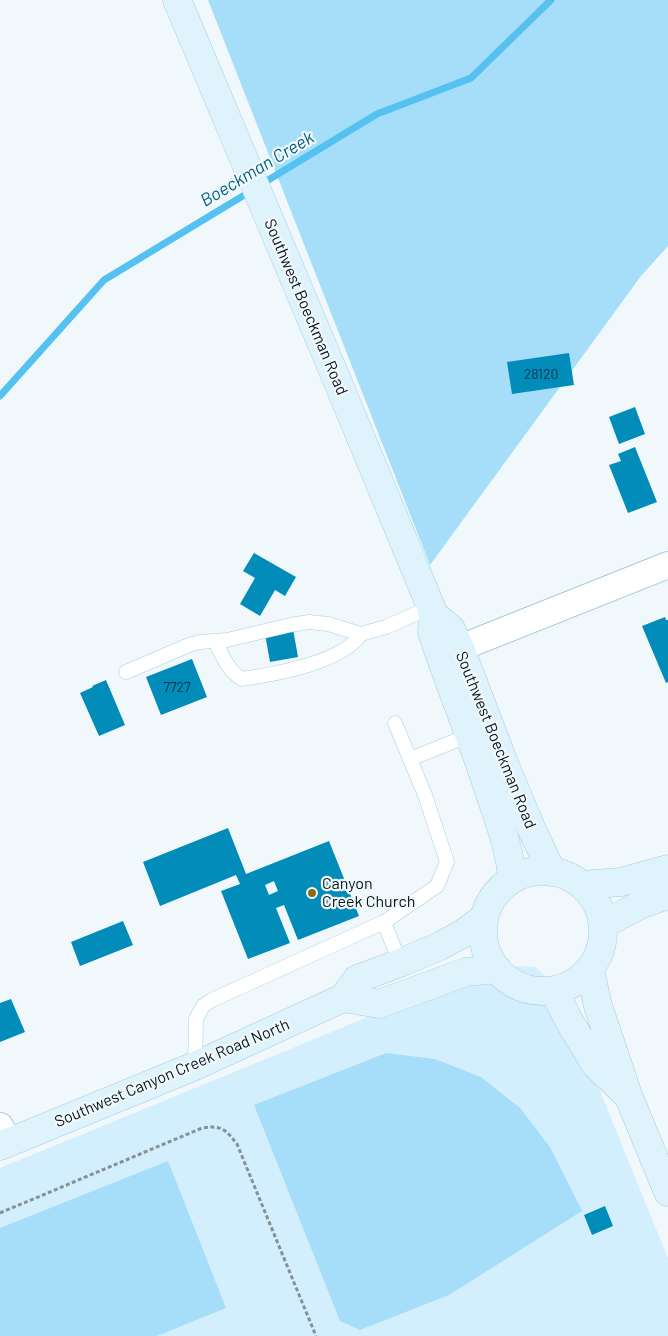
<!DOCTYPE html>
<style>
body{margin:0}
canvas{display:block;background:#f0f8fc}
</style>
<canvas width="668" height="1336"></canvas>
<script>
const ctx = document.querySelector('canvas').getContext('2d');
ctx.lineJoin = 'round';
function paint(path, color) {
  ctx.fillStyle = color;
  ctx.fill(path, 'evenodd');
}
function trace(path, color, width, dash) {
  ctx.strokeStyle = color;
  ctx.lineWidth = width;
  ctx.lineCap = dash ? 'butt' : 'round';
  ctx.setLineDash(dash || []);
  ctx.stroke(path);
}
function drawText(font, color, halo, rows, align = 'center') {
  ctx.font = font + ' Barlow,sans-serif';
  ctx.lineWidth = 4.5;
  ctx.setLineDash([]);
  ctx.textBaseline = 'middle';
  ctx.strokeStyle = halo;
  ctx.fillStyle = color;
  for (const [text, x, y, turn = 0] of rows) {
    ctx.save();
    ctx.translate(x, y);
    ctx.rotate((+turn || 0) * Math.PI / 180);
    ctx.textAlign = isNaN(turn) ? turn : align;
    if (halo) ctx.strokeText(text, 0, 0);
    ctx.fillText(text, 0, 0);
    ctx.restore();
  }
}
paint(new Path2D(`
 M495,965L535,967L557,986L668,1258V1336H0V1168Z`), '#d3effe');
paint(new Path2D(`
 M208,0H668V246L641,276L430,565Z
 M386,1053L435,1059L481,1077L520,1108L550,1147L582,1211L449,1295L360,1330L340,1321L254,1105Z
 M168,1161L226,1308L157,1336H0V1228Z`), '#a6defa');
trace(new Path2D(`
 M260,185L377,114L471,78L551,0
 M0,396L104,280L251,191`), '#55c1f1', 7);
paint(new Path2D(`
 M569,353L574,385L512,394L507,362Z
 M635,407L645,434L619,444L609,417Z
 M635,447L657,502L628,513L609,465L621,461L618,454Z
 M254,553L296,577L285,596L275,590L260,616L240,604L255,578L243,571Z
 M665,617L666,620H668V682L666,683L642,626Z
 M293,629L298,657L270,662L265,634Z
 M192,659L207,697L161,715L146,677Z
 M106,680L125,725L99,736L80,693L93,687L92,686Z
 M228,828L246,874L329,841L359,916L298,940L284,905L276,908L290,943L248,959L221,891L240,884L236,875L160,906L143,862ZM274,881L278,891L269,895L265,885Z
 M123,921L133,945L80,966L71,942Z
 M11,999L25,1032L0,1042V1003Z
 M605,1206L613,1226L592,1235L584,1215Z`), '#028cba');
const service = new Path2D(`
 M215,641C222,655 228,671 242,679C275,674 342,663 361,634
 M126,672L189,645L200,642L227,640L290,625L309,622L328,624L361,634L386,627L431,607
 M395,723L425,795L447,862L437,886L384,922L400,963
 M410,759L470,735
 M195,1066L196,1019L203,1006L212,1000L384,922`);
const minor = new Path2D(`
 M460,648L668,565
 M0,1126L9,1142`);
const secondary = new Path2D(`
 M177,0L339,385L431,607L433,614L432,632C450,687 473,741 491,797C500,824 510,850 512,878
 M433,614L451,629L460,648L504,763L532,830L552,872
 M483 931a60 60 0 1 1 120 0a60 60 0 1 1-120 0Z
 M583,885L621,882L668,869
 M604,924L642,904L668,895
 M590,970L598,1006L628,1095L668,1192
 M554,991L568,1019L595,1064L625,1093
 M343,998L379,1004L466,972L497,969
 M0,1146L195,1066L343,998L357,979L400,963L440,946L462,934L484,918`);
trace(service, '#a5cce0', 15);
trace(minor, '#a5cce0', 28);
trace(secondary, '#a5cce0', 29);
trace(new Path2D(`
 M0,1213L202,1128C222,1125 225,1129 237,1144L316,1336`), '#869196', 3, [4, 2.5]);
trace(service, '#fff', 14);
trace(minor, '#fff', 26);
trace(secondary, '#dff3fc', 28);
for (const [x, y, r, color] of [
 [312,893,5,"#926912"]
]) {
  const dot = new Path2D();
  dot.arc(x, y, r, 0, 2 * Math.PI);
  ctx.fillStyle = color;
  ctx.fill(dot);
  trace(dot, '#f0f8fc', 2);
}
drawText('14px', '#053243', null, [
 ["28120",541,374],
 ["7727",177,687]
]);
drawText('16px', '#06141b', '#f0f8fc', [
 ["Southwest Boeckman Road",306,307,67],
 ["Southwest Boeckman Road",496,740,68],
 ["Southwest Canyon Creek Road North",172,1073,-23]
]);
drawText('16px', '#06141b', '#f0f8fc', [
 ["Canyon",322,884],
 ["Creek Church",322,902]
], 'left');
drawText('italic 18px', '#055f7f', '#f0f8fc', [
 ["Boeckman Creek",257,169,-31]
]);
</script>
